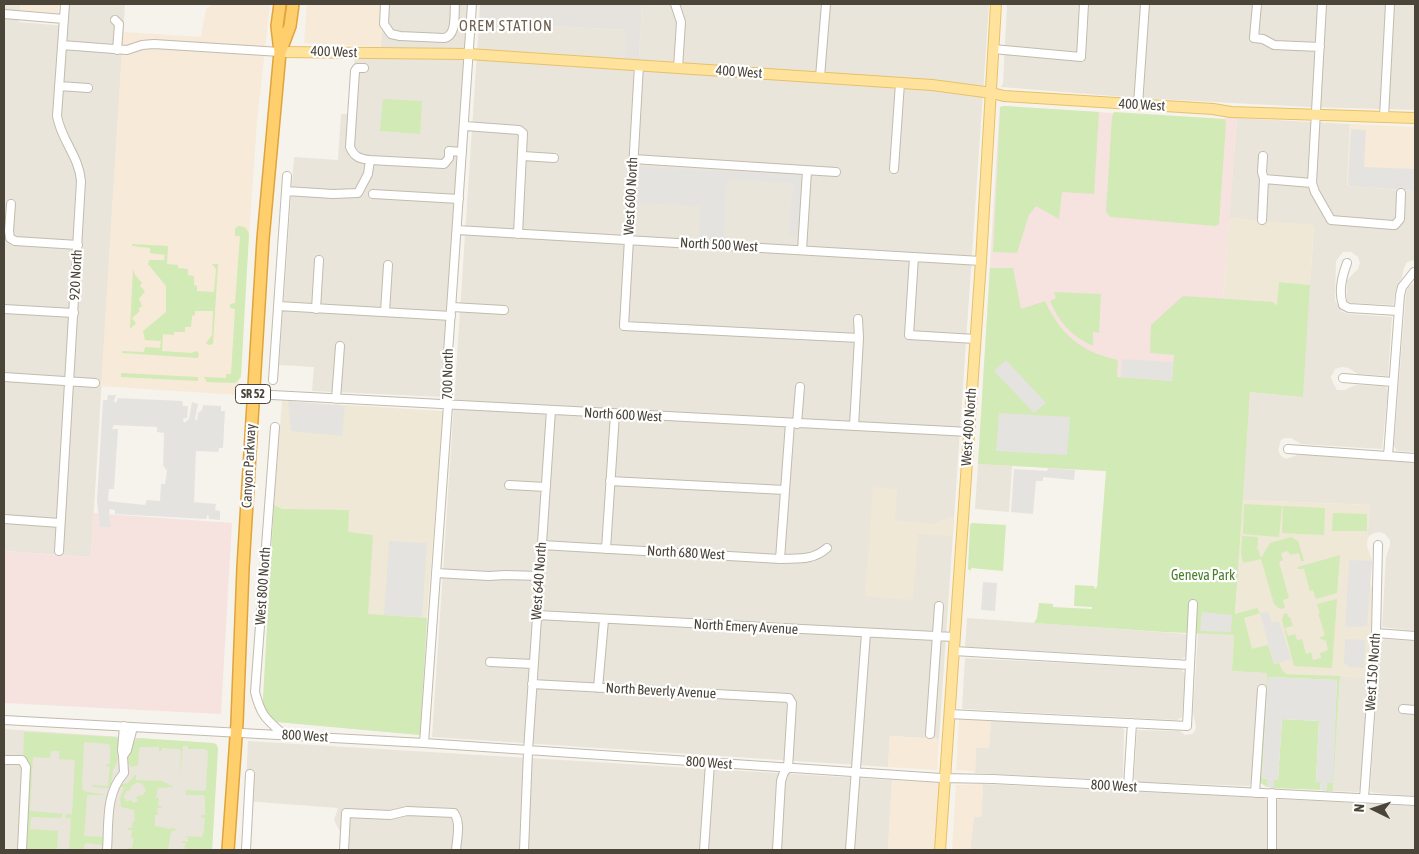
<!DOCTYPE html>
<style>
body{margin:0}
#map{position:relative;width:1419px;height:854px;overflow:hidden;background:#f6f3ec;font-family:"Asap Condensed",sans-serif}
canvas{display:block}
.frame{position:absolute;inset:0;border:5px solid #4b4439;pointer-events:none}
.north{position:absolute;left:1349px;top:784px;width:50px;height:50px;-webkit-text-stroke:4px #fff;paint-order:stroke;rotate:274deg;font-size:14px;font-weight:700;line-height:20px;text-align:center;color:#4b4439}
.north::after{content:'';display:block;margin:auto;width:18px;height:22px;background:#4b4439;clip-path:polygon(50% 0,100% 100%,50% 72%,0 100%)}
</style>
<div id="map">
<canvas width="1419" height="854"></canvas>
<div class="frame"></div>
<div class="north">N</div>
</div>
<script>
const ctx = document.querySelector('canvas').getContext('2d');
ctx.lineJoin = 'round';
function paint(path, color) {
  ctx.fillStyle = color;
  ctx.fill(path, 'evenodd');
}
function trace(path, color, width, dash) {
  ctx.strokeStyle = color;
  ctx.lineWidth = width;
  ctx.lineCap = dash ? 'butt' : 'round';
  ctx.setLineDash(dash || []);
  ctx.stroke(path);
}
function drawText(font, color, halo, rows, align = 'center') {
  ctx.font = font + ' "Asap Condensed",sans-serif';
  ctx.lineWidth = 4.5;
  ctx.setLineDash([]);
  ctx.textBaseline = 'middle';
  ctx.strokeStyle = halo;
  ctx.fillStyle = color;
  for (const [text, x, y, turn = 0] of rows) {
    ctx.save();
    ctx.translate(x, y);
    ctx.rotate((+turn || 0) * Math.PI / 180);
    ctx.textAlign = isNaN(turn) ? turn : align;
    if (halo) ctx.strokeText(text, 0, 0);
    ctx.fillText(text, 0, 0);
    ctx.restore();
  }
}
paint(new Path2D(`
 M4,4H20L19,22L67,26L69,4H125L91,557L4,551Z
 M384,4H468L443,397L312,391L314,367L279,365L294,157L338,160L341,114H350L355,55L380,56Z
 M642,4H989L939,739L890,736L888,767L432,737L479,22L626,30L639,58Z
 M1007,4H1415V110L1309,107L1138,98L1001,87L1003,83Z
 M1237,118L1350,124L1347,186L1415,191V260L1407,262L1404,268L1402,277L1395,292L1393,305L1352,303L1347,301V280L1358,269L1360,263L1358,257L1351,252H1343L1336,261L1335,300L1341,311L1349,314L1392,317L1388,376L1358,374L1348,368L1342,367L1335,369L1331,377L1333,383L1337,390H1345L1355,385L1385,386L1387,388L1388,391L1382,449L1301,444L1291,438H1285L1281,440L1278,450L1281,456L1286,459L1300,454L1415,462V631L1382,627L1386,557L1390,545V540L1385,534L1380,532L1374,533L1369,536L1367,540L1370,505L1242,500L1250,392L1302,397L1314,226L1229,218Z
 M1415,283V452L1397,451L1394,446L1406,293L1408,287Z
 M978,464L1012,466L1009,512L975,509Z
 M967,618L1187,634L1186,656L1182,659L965,647Z
 M1198,633L1234,635L1232,671L1267,673L1266,687H1258L1253,780L1249,786L1139,782L1136,781L1134,778L1137,730L1180,731L1185,735L1192,734L1195,731L1196,726L1193,713Z
 M1384,639L1415,641V796L1375,793L1370,791L1380,644Z
 M965,658L1181,669L1185,674L1182,717L1177,720L964,709L962,708Z
 M1340,676L1368,678L1360,789L1358,792L1333,791Z
 M991,721L1122,727L1124,730L1123,777L1117,780L975,773L976,747L989,748Z
 M4,729L212,743L216,744L218,748L212,850H4Z
 M248,741L892,780L888,848L913,850H339L340,832L334,820L338,808L245,801Z
 M983,784L1264,798L1267,800V850H970L974,817H981Z
 M1279,799L1415,806V850H1276L1275,802Z`), '#eae5da');
paint(new Path2D(`
 M20,4H59L58,13L20,10Z
 M213,4H270L257,121L238,395L101,386L123,32L201,37L206,9Z
 M307,4H384L381,47L304,43Z
 M1350,124L1415,127V191L1347,186Z
 M959,719L991,721L989,748H976L975,773L971,771L956,770Z
 M890,736L939,739L937,770L888,767Z
 M892,780L939,783L935,850L888,849Z
 M983,784L981,817H974L970,850H952L956,785Z`), '#f7ead8');
paint(new Path2D(`
 M480,4H642L639,59L625,58L626,30L479,22Z`), '#e6e2dd');
paint(new Path2D(`
 M1229,218L1314,225L1310,285L1279,282L1278,306L1223,299Z
 M282,401L442,411L443,412L427,618L420,735L277,722L263,699L274,505Z
 M873,487L897,489L895,521L932,524L954,516L953,536L918,534L913,600L865,596Z
 M1242,500L1370,505L1367,546L1372,560L1370,583L1373,591L1368,678L1232,671Z`), '#efe8d6');
paint(new Path2D(`
 M1004,106L1206,119L1224,120L1225,117L1237,118L1223,299L1273,302L1277,306L1279,282L1309,303V305L1303,397L1251,392L1244,479L978,464L999,115L1000,107Z
 M93,513L232,523L221,714L4,703V551L91,557Z`), '#f6e3e0');
paint(new Path2D(`
 M383,99L422,101L420,134L380,131Z
 M1004,106L1099,112L1094,194L1062,192L1059,219L1036,206L1029,215L1017,253L993,252L1000,112V107Z
 M1114,112L1225,119L1226,123L1219,224L1216,226L1111,217L1106,212L1112,117Z
 M238,226C244,226 247,228 249,234L241,377L235,383L207,382L204,377L226,378V374H231L235,309L230,308V304L235,303L240,236H235V229Z
 M132,244L168,246L167,264L178,265V268L188,269V275L194,276V285L197,286V291L214,292L216,269L212,264H218L213,344L209,345L206,343L212,335L213,311H195V315L192,316L191,327H185V332H174V335L163,334L162,351L191,353L197,351L199,354L198,358L122,353V351L144,352L145,347L160,348L161,341L145,340L143,331L166,312V286L148,264L149,260H164L165,255L150,253V248L132,246Z
 M990,268H1013L1021,309L1045,301C1061,335 1081,352 1118,360L1117,377L1172,381L1174,355L1150,353L1151,325L1183,296L1273,302L1277,306L1279,282L1310,285L1303,397L1250,392L1235,614L1257,608L1260,613L1244,618L1252,649L1268,645L1274,664L1279,663L1282,670L1286,674L1340,676L1333,791H1326L1327,782L1332,783L1337,680L1268,677L1262,778L1267,779V787L1259,782L1267,673L1232,671L1234,635L1164,632L1034,623L1037,618L1039,603L1053,604V607L1092,609V607L1074,606L1075,585L1094,586L1095,589L1097,587L1106,471L978,464Z
 M133,269L135,275L142,283L140,286L145,291L139,299L142,306L138,309L140,311L132,318L136,323L130,329Z
 M1054,292L1101,294L1099,333L1093,332V346C1072,337 1058,321 1050,301L1056,298Z
 M121,373L198,377V381L121,377Z
 M1244,504L1282,506L1279,537L1243,534Z
 M274,505L282,509L349,510L348,532L373,535L368,614L427,618L420,735L277,722C268,716 262,710 263,699Z
 M1283,506L1325,508L1324,535L1282,533Z
 M1333,513L1367,514V531H1332Z
 M972,523L1006,525L1003,571L971,568V571L968,569L970,525Z
 M1242,536L1258,537V546L1256,547L1258,549L1261,558L1270,543L1291,537L1298,541L1304,561H1301L1299,553L1290,555L1288,551L1281,553L1283,560L1279,562L1289,598L1283,600L1285,608L1280,609L1274,604L1261,559L1243,563L1241,553Z
 M1340,555L1337,593L1316,599L1313,590L1310,591L1304,569H1297L1298,567Z
 M1337,599L1332,668L1294,666L1282,620L1284,614L1287,613L1288,617H1290L1293,626L1285,628L1288,636L1295,634L1297,640L1302,639L1306,654L1311,652L1313,660L1321,658L1320,653L1328,650L1326,641L1319,638L1325,635L1318,613H1320L1317,604Z
 M1282,719L1319,721L1316,781L1321,782L1320,790L1273,788V779H1278Z
 M24,732L116,737L119,741L117,763L113,769L112,780L109,788H107L92,787L93,785L106,786L108,785L110,767L106,766L107,764H110V746L108,744L84,742L82,784L83,791L107,795H87L84,836L104,837L103,845L86,843L84,845V850H69L71,818H65L66,814H72L75,760L59,759V751H51L50,758L33,757L30,811L63,814L62,817L59,818L31,817L30,829L58,831L57,850H26L31,768C30,762 29,760 23,757Z
 M137,738L212,743L216,744L218,748L212,850H192L184,848L186,843H182V841L188,842V838L184,836L201,837L203,836L205,818L201,817V815H205V797L203,795H186V790L204,791L206,790L208,751L205,749H188V746H183L180,774L181,751L179,749L162,748L161,751H159V747H141L139,749L138,765L132,767L127,763V756Z
 M136,774V780L162,781L174,787L158,788L156,798H159L158,806H162L161,808H157L158,815H155V826L171,829L172,826V828L176,829L175,831H171L168,850H116L132,848L134,838H131L132,830H128V828H132L133,821H135L134,810L121,807L120,798L124,788L118,785L128,783ZM138,782L140,784L142,783L146,790L143,795L136,797L138,801L134,803L130,800L127,802L123,796L126,794L125,792L130,790L131,786Z`), '#d2eab5');
paint(new Path2D(`
 M1351,129L1366,130L1364,167L1415,169V191L1348,186Z
 M641,167L800,175L802,185L798,235H789L793,183L728,179L726,184L724,240L699,238L700,206L637,203L639,173Z
 M1122,359L1173,362L1172,381L1121,377Z
 M1006,360L1046,403L1034,413L994,371Z
 M108,395H116L114,401L116,403L118,398L182,401L183,406H188L187,418H183L184,423L189,419L192,402L198,404L195,419L197,421L198,413L202,410L203,405L221,406V411H225L223,448H219L218,452L196,451L194,502L216,504L215,510L220,511V520L209,519L208,514L206,519L115,514V510L110,509L109,511L111,527H100L97,501L103,400H107ZM114,425L157,427V432L164,433L163,465L167,471L165,484H161L160,501L147,500L145,505L108,501L109,489H114L118,429H112Z
 M288,401L345,406L342,436L291,431Z
 M999,413L1070,417L1067,455L996,451Z
 M1048,468L1075,470L1074,480L1043,477V481H1036L1033,514L1011,512L1014,469L1047,471Z
 M389,541L427,543L422,617L384,615Z
 M1349,560L1372,561L1367,626L1356,627L1345,626Z
 M983,582L997,583L995,611L981,610Z
 M1268,611L1272,623L1279,621L1291,659L1274,664L1260,613Z
 M1202,612L1232,615L1231,632L1200,631Z
 M1345,639L1366,640L1364,668L1348,667V665L1344,664Z
 M1268,677L1337,680L1333,783H1327L1326,791L1320,790L1321,782H1316L1319,721L1282,719L1278,780H1274L1273,788L1267,787V779L1262,778Z`), '#e5e3e0');
const minor = new Path2D(`
 M385,4L384,24L391,34L400,36L444,38C457,36 454,14 455,4
 M675,4L681,22L678,68
 M1257,4L1254,38L1263,39L1274,45L1320,47
 M1322,4L1312,183L1315,192L1331,220L1393,225H1395L1400,219L1401,193
 M4,14L64,19
 M115,20L119,24L117,50
 M62,45L127,50L142,45L154,44L280,52
 M993,49L1081,57L1084,4
 M639,65L624,326L859,338
 M364,68H357L355,71L350,147C354,157 360,159 370,160L444,164L449,158V151L462,152
 M820,77L826,4
 M59,86L88,88
 M1138,105L1145,4
 M1384,117L1390,4
 M465,126L519,130L523,133L518,234
 M523,156L554,158
 M633,159L836,172
 M894,169L900,83
 M1264,179L1312,183
 M286,191L333,194L358,193L368,174L370,160
 M373,194L459,199
 M11,204L9,231L10,238L15,241L78,245
 M1262,220L1264,179L1262,172L1263,156
 M457,230L981,261
 M802,250L807,171
 M914,257L909,335L975,339
 M1347,263C1342,276 1338,291 1343,305L1349,308L1398,311
 M278,306L451,316
 M452,307L504,310
 M4,309L74,313
 M316,309L319,260
 M385,312L388,265
 M4,377L95,383
 M1343,378L1393,382
 M273,380L287,176
 M253,394L969,432
 M336,399L340,346
 M797,424L800,387
 M854,426L859,338L858,319
 M275,427L255,692C261,716 266,719 284,735
 M1288,449L1415,458
 M1388,456L1400,295L1402,287L1414,272
 M610,481L785,490
 M509,485L546,487
 M4,519L60,523
 M542,545L780,559C799,558 812,561 827,548
 M606,549L615,414
 M59,551L81,181C79,156 61,140 57,116L65,4
 M780,559L790,423
 M436,573L489,576L505,575L540,576
 M537,615L954,637
 M1376,633L1415,636
 M954,651L1190,665
 M490,662L533,664
 M532,684L789,698L792,703L788,768L784,772L781,781L777,850
 M598,688L604,620
 M1403,709L1415,710
 M949,714L1187,726L1193,604
 M4,720L424,743L941,778L993,779L1415,801
 M930,734L939,606
 M424,743L448,405V353L472,4
 M123,756L122,750L124,726
 M4,760H22L26,767L22,850
 M1128,787L1132,723
 M1255,793L1262,689
 M1364,798L1376,633L1378,545
 M107,850C109,824 105,794 124,773L123,756L127,750L133,727
 M246,850L250,774
 M344,850L346,813L390,815L407,811L454,813C461,822 457,839 456,850
 M524,850L528,751L551,410
 M704,850L710,763
 M850,850L866,633
 M1272,850V793`);
const major = new Path2D(`
 M280,52L469,54L932,85L992,93L1004,96L1213,109L1231,112L1415,118
 M940,850L981,261L996,4`);
const highway = new Path2D(`
 M281,50L290,26L293,4
 M228,850L237,723L243,568L263,239L280,52L277,26L280,4`);
trace(minor, '#c2bbae', 10);
trace(major, '#e6c16a', 12);
trace(highway, '#e0a43c', 14);
trace(minor, '#fff', 8);
trace(major, '#ffe39c', 10);
trace(highway, '#ffcf6e', 11);
for (const [x, y, w] of [
 [253,394,35]
]) {
  const box = new Path2D();
  box.roundRect(x - w / 2, y - 9.5, w, 19, 4);
  ctx.fillStyle = '#fff';
  ctx.fill(box);
  trace(box, '#4b4439', 1);
}
drawText('bold 12px', '#4b4439', null, [
 ["SR 52",253,394]
]);
drawText('14px', '#4b4439', '#fff', [
 ["400 West",334,52,2],
 ["400 West",739,72,4],
 ["400 West",1142,105,3],
 ["West 600 North",631,196,-87],
 ["North 500 West",719,245,3],
 ["920 North",76,275,-87],
 ["700 North",448,374,-89],
 ["North 600 West",623,415,3],
 ["West 400 North",969,427,-86],
 ["Canyon Parkway",249,466,-87],
 ["North 680 West",686,553,3],
 ["West 640 North",539,581,-86],
 ["West 800 North",263,586,-86],
 ["North Emery Avenue",746,627,3],
 ["West 150 North",1373,672,-86],
 ["North Beverly Avenue",661,691,3],
 ["800 West",305,736,3],
 ["800 West",709,763,4],
 ["800 West",1114,786,3]
]);
drawText('14px', '#4a7f2a', '#fff', [
 ["Geneva Park",1203,576]
]);
ctx.letterSpacing = '1px';
drawText('15px', '#6e6250', '#fff', [
 ["OREM STATION",506,26]
]);
ctx.letterSpacing = '0px';
</script>
